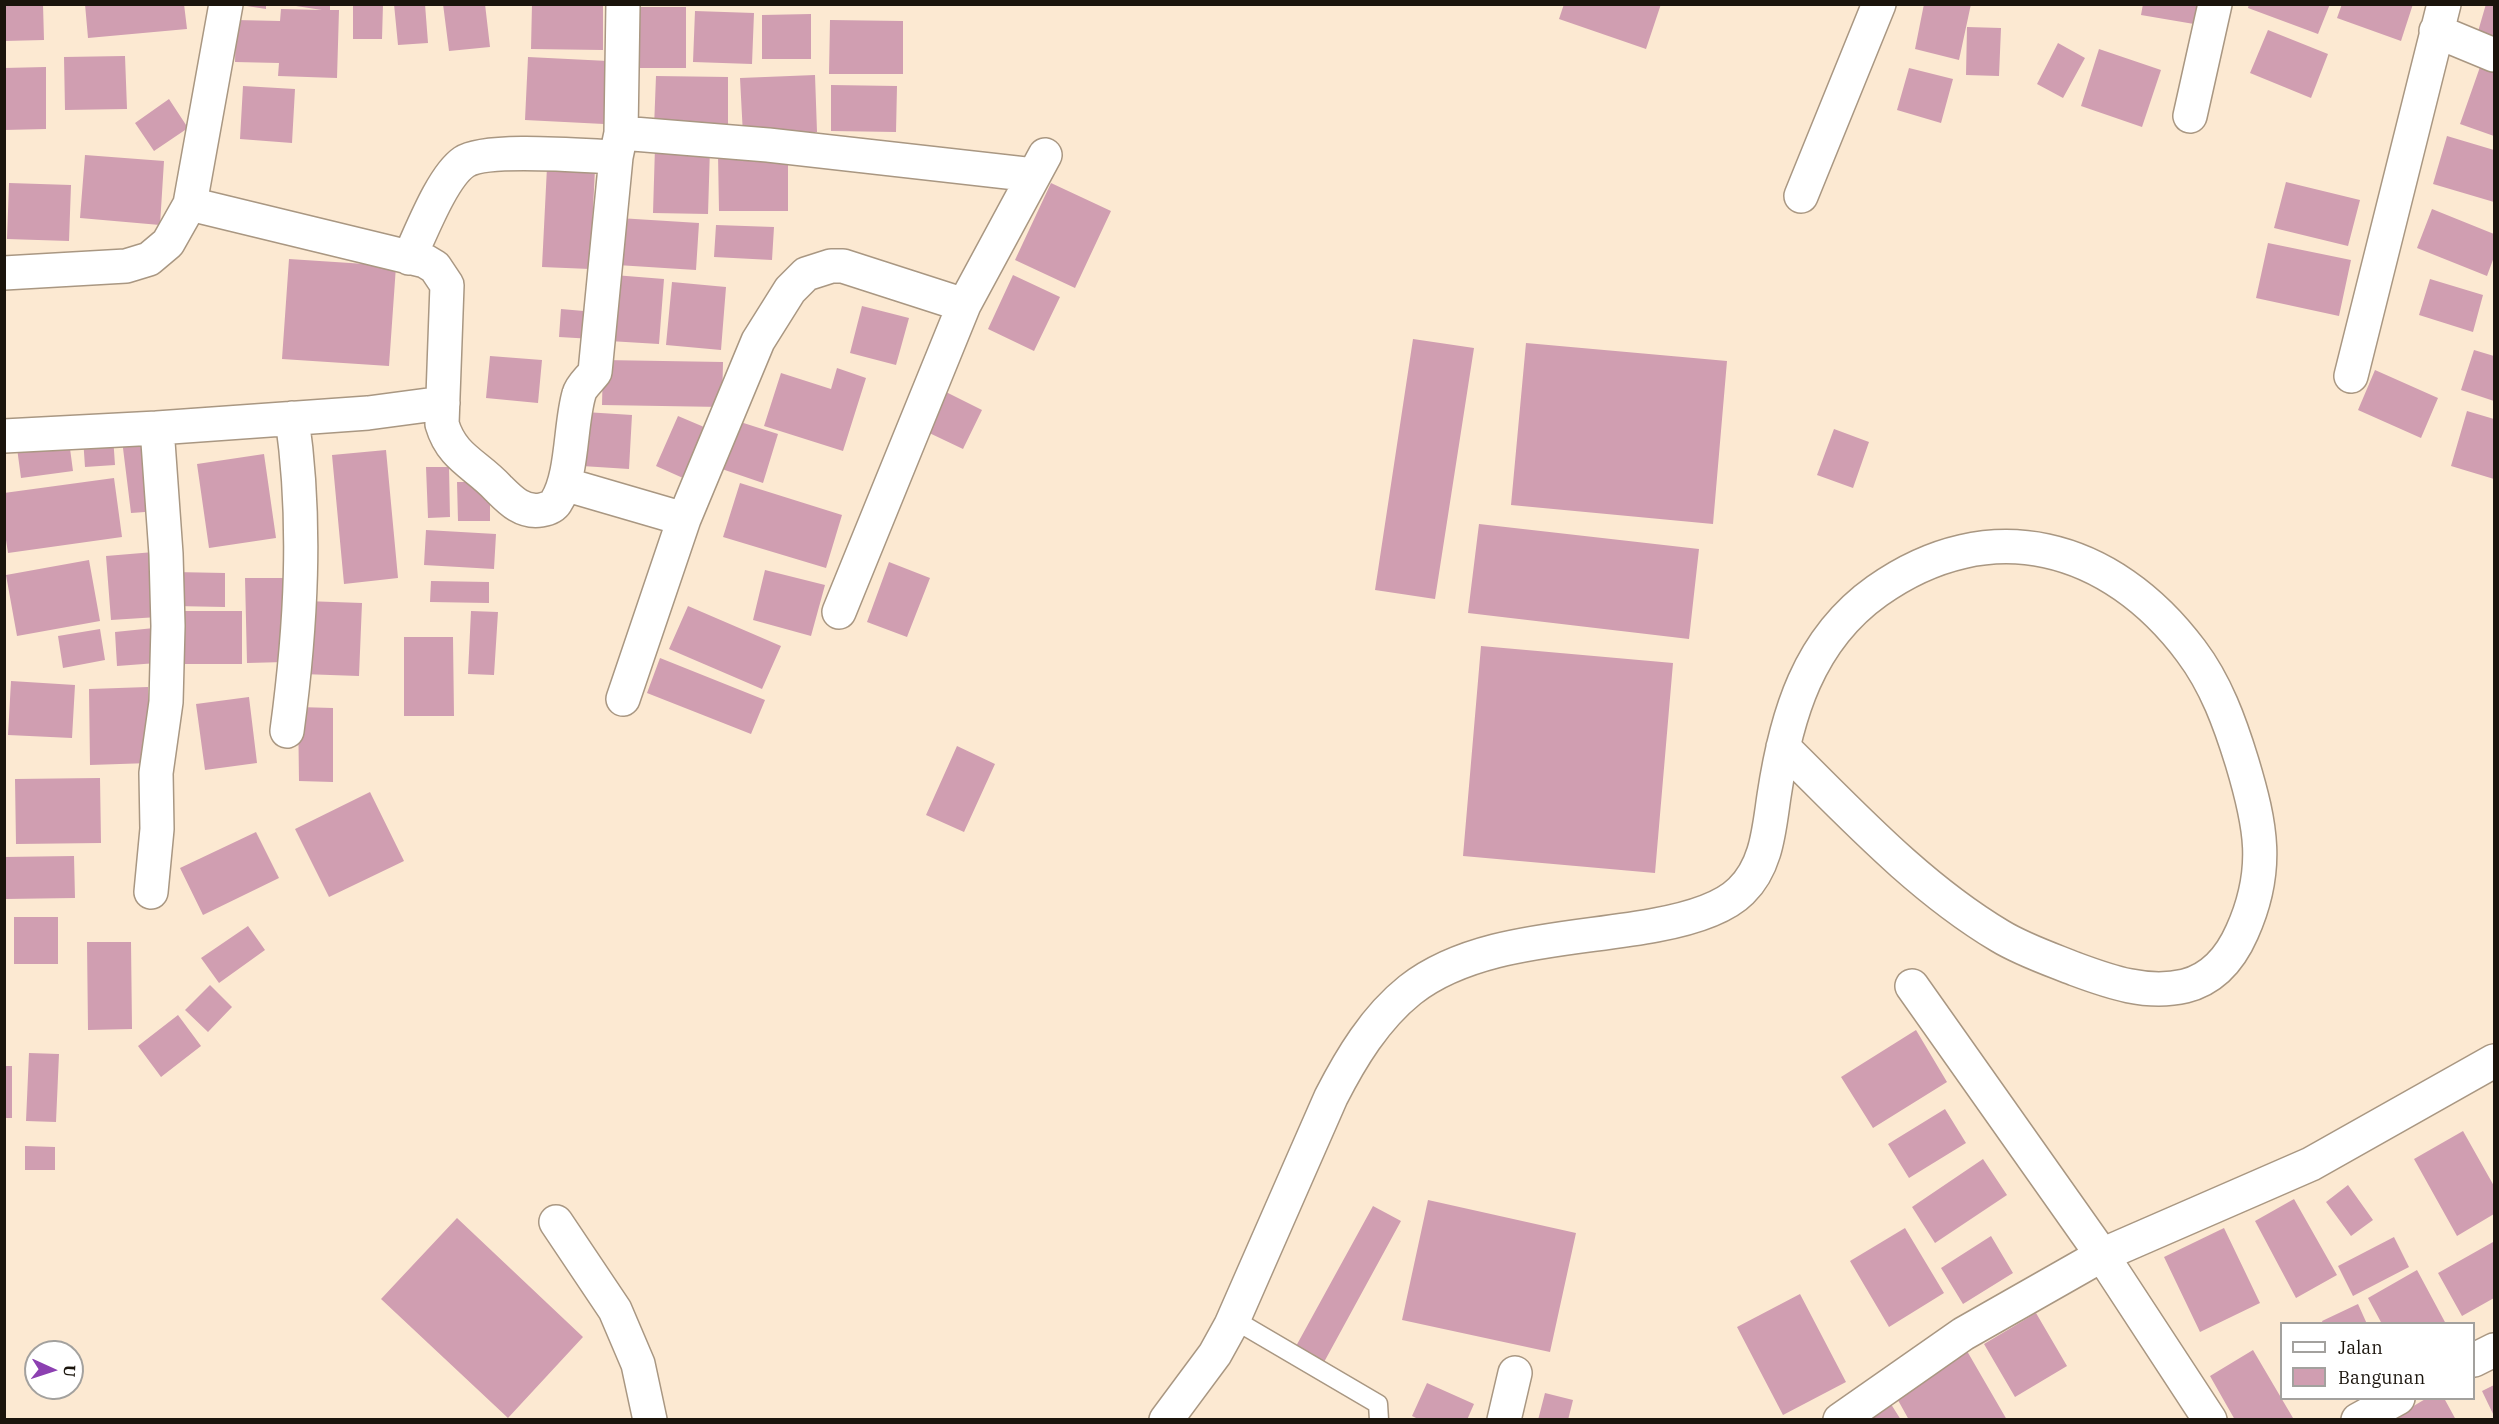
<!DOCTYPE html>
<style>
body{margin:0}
#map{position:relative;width:2499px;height:1424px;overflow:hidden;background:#fce9d2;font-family:"IBM Plex Serif",serif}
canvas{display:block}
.frame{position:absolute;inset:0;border:6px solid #1a140c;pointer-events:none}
.legend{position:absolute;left:2280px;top:1322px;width:195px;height:78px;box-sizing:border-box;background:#fff;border:2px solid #a3a19e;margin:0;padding:8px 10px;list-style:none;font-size:18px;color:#1a140c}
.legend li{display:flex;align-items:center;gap:12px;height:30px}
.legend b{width:30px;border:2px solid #a3a19e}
.north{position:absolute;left:24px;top:1340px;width:60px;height:60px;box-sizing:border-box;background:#fff;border:2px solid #a3a19e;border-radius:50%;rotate:93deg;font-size:16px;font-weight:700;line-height:24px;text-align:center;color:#1a140c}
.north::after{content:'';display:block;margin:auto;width:21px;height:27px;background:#8c40b1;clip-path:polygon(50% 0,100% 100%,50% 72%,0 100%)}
</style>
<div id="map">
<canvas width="2499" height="1424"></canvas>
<div class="frame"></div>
<ul class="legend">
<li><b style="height:8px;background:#fff"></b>Jalan</li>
<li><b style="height:16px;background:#d09eb1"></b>Bangunan</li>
</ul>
<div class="north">U</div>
</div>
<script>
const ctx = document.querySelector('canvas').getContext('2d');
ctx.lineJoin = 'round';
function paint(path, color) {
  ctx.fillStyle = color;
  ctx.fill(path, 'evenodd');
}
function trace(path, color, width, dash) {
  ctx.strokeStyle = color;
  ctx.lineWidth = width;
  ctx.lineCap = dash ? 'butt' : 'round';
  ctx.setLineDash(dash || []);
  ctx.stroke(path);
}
paint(new Path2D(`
 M4,4H43L44,40L4,41Z
 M85,4H184L187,29L88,38Z
 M234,4H266V9Z
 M283,4H330V10H339L337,78L278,76L279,63L235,62L236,20L280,21L281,9L322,10Z
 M353,4H383L382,39H353Z
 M394,4H425L428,43L398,45Z
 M443,4H485L490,47L449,51Z
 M532,4L603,5V50L531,49Z
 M1564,4H1661L1646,49L1559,19Z
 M1924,4H1971L1959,60L1915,49Z
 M2143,4H2198L2194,24L2141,15Z
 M2249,4H2330L2318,34L2248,8Z
 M2342,4H2413L2401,41L2337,18Z
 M2486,4H2494V40L2477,35Z
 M637,7H686V68H638Z
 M695,11L754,13L752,64L693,62Z
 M811,14V59H762V15Z
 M830,20L903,21V74H829Z
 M1967,27L2001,28L1999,76L1966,75Z
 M2268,30L2328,54L2311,98L2250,73Z
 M2058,43L2085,58L2063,98L2037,84Z
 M2099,49L2161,70L2142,127L2081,106Z
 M125,56L127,109L65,110L64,57Z
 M528,57L608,61L604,124L525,120Z
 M46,67V129L4,130V68Z
 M2480,67L2494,72V136L2460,124Z
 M1909,68L1953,79L1941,123L1897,110Z
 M815,75L817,132L743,135L740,78Z
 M656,76L728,77V129L654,128Z
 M831,85L897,86L896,132L831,131Z
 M243,86L295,89L292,143L240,139Z
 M169,99L188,128L154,151L135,123Z
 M2447,136L2494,150V202L2433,184Z
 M655,147L710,148L708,214L653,213Z
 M788,154V211H719L718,155Z
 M85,155L164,161L160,225L80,218Z
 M547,167L595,169L590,269L542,267Z
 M2286,182L2360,200L2348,246L2274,228Z
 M9,183L71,185L69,241L7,239Z
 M1051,183L1111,211L1075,288L1015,260Z
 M2432,209L2494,234V257L2487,276L2417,248Z
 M619,218L699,223L696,270L617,265Z
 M716,225L774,227L772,260L714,257Z
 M2268,243L2351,260L2339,316L2256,298Z
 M289,259L396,266L389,366L282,359Z
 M614,275L664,279L659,344L609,341Z
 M1013,275L1060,297L1034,351L988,329Z
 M2430,279L2483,295L2473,332L2419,315Z
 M672,282L726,287L721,350L666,345Z
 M862,306L909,318L896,365L850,353Z
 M561,309L595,312L593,339L559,337Z
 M1413,339L1474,348L1435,599L1375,590Z
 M1526,343L1727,361L1713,524L1511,505Z
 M2474,350L2494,356V401L2461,390Z
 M490,356L542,360L538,403L486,398Z
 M603,360L723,362L722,407L602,405Z
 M837,368L866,378L843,451L764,426L781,373L831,389Z
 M2375,370L2438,398L2421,438L2358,410Z
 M942,390L982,410L963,449L923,430Z
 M2467,411L2494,419V479L2451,466Z
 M585,412L632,415L629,469L582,466Z
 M678,416L704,427L683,478L656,466Z
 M731,419L778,434L763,483L716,467Z
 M1834,429L1869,442L1853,488L1817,475Z
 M113,436L115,465L85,467L83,438Z
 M149,436L159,511L131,513L122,440Z
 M69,441L73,471L21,478L17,448Z
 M386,450L398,578L344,584L332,455Z
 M264,454L276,538L209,548L197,464Z
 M426,467H449L450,517L428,518Z
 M114,478L122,537L8,553L4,527V493Z
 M457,482H490V521H458Z
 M740,483L842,515L826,568L723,537Z
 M1479,524L1699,549L1689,639L1468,613Z
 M426,530L496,534L494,569L424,565Z
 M154,552L158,617L111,620L106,556Z
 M89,560L100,621L17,636L6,575Z
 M889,562L930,578L907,637L867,622Z
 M765,570L825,585L811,636L753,620Z
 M174,572L225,573V607L174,606Z
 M245,578H283L285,662L247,663Z
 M431,581L489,582V603L430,602Z
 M305,601L362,603L359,676L302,674Z
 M688,606L781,646L762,689L669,649Z
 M175,611H242V664H175Z
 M471,611L498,612L494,675L468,674Z
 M154,628L157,663L117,666L115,632Z
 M100,629L105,660L63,668L58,636Z
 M404,637H453L454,716H404Z
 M1481,646L1673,663L1655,873L1463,856Z
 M660,658L765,700L751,734L647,693Z
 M11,681L75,685L72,738L8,735Z
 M148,687L150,763L90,765L89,689Z
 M249,697L257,763L205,770L196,704Z
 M298,707L333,708V782L299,781Z
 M957,746L995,764L964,832L926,815Z
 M100,778L101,843L16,844L15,779Z
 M370,792L404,861L329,897L295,829Z
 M256,832L279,878L203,915L180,868Z
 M74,856L75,898L5,899L4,857Z
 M14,917H58V964H14Z
 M248,926L265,950L219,983L201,958Z
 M87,942H131L132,1029L88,1030Z
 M210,985L232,1007L208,1032L185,1010Z
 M178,1015L201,1046L161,1077L138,1046Z
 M1916,1030L1947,1082L1873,1128L1841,1077Z
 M29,1053L59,1054L56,1122L26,1121Z
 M4,1066H12V1118H4Z
 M1945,1109L1966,1143L1909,1178L1888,1144Z
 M2463,1131L2494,1186V1214L2457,1236L2414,1159Z
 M25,1146L55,1147V1170H25Z
 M1983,1159L2007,1195L1935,1243L1912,1207Z
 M2348,1185L2373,1220L2351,1236L2326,1202Z
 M2294,1199L2337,1275L2296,1298L2255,1221Z
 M1428,1200L1576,1233L1550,1352L1402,1320Z
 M1373,1206L1401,1221L1323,1364L1295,1348Z
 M457,1218L583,1337L508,1418L381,1299Z
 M1905,1228L1944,1293L1889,1327L1850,1261Z
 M2224,1228L2260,1303L2200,1332L2164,1257Z
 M1991,1236L2013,1273L1963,1304L1941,1268Z
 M2394,1237L2409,1267L2353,1296L2338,1266Z
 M2493,1242L2494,1298L2462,1316L2438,1273Z
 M2417,1270L2446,1324H2382L2368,1298Z
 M1800,1294L1846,1382L1783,1415L1737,1327Z
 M2358,1304L2367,1324H2323L2322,1321Z
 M2036,1313L2067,1366L2015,1397L1984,1344Z
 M2253,1350L2293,1418L2291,1420H2235L2210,1376Z
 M1967,1351L2007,1420H1909L1894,1393Z
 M1427,1383L1474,1404L1467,1420H1420L1412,1416Z
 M2494,1385V1416L2482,1391Z
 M1545,1393L1573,1400L1568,1420H1538Z
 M2427,1398H2444L2456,1420H2390Z
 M1889,1401L1901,1420H1860Z`), '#d09eb1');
const service = new Path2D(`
 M1233,1319L1378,1404L1379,1420`);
const minor = new Path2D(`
 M2436,31L2494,55
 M2190,116L2215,4
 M621,133L768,145L1034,175
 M1801,196L1879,4
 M190,204L425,261L435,267L447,285L442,424C452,458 476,464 498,488C510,500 522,513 541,510C547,509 553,507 556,502C573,476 570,424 579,394C581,386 590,379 595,372L616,157L621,133L623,4
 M409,258C421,233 442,177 464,162C486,147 587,156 616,157
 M4,273L126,266L149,259L168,243L190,204L226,4
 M2351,376L2444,4
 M4,436L157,428
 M564,484L684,519
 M839,612L964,305L1045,155
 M623,699L684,519L758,341L790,290L806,274L831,266H843L964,305
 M287,731C301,627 307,522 292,418
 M151,892L157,829L156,773L166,702L168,626L166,554L157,428L368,413L443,403
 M556,1222L615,1310L638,1364L650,1420
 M2474,1360L2494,1350
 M1166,1420L1215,1354L1231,1325L1331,1097C1351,1058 1375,1018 1410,990C1475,939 1578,940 1656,925C1683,920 1721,911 1741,891C1767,866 1769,829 1774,796C1786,716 1808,640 1877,591C1990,511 2111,544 2191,651C2216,684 2230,723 2242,762C2261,825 2270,870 2242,932C2231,957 2213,979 2185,986C2147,995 2110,982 2075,969C2050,959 2023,950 2000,936C1918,887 1851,814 1783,747
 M1504,1420L1515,1373
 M1840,1420L1963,1334L2102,1255L1912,986
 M2210,1420L2102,1255L2311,1164L2494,1061
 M2358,1420L2398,1398`);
trace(service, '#a99782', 21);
trace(minor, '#a99782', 36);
trace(service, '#fff', 18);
trace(minor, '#fff', 33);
</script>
